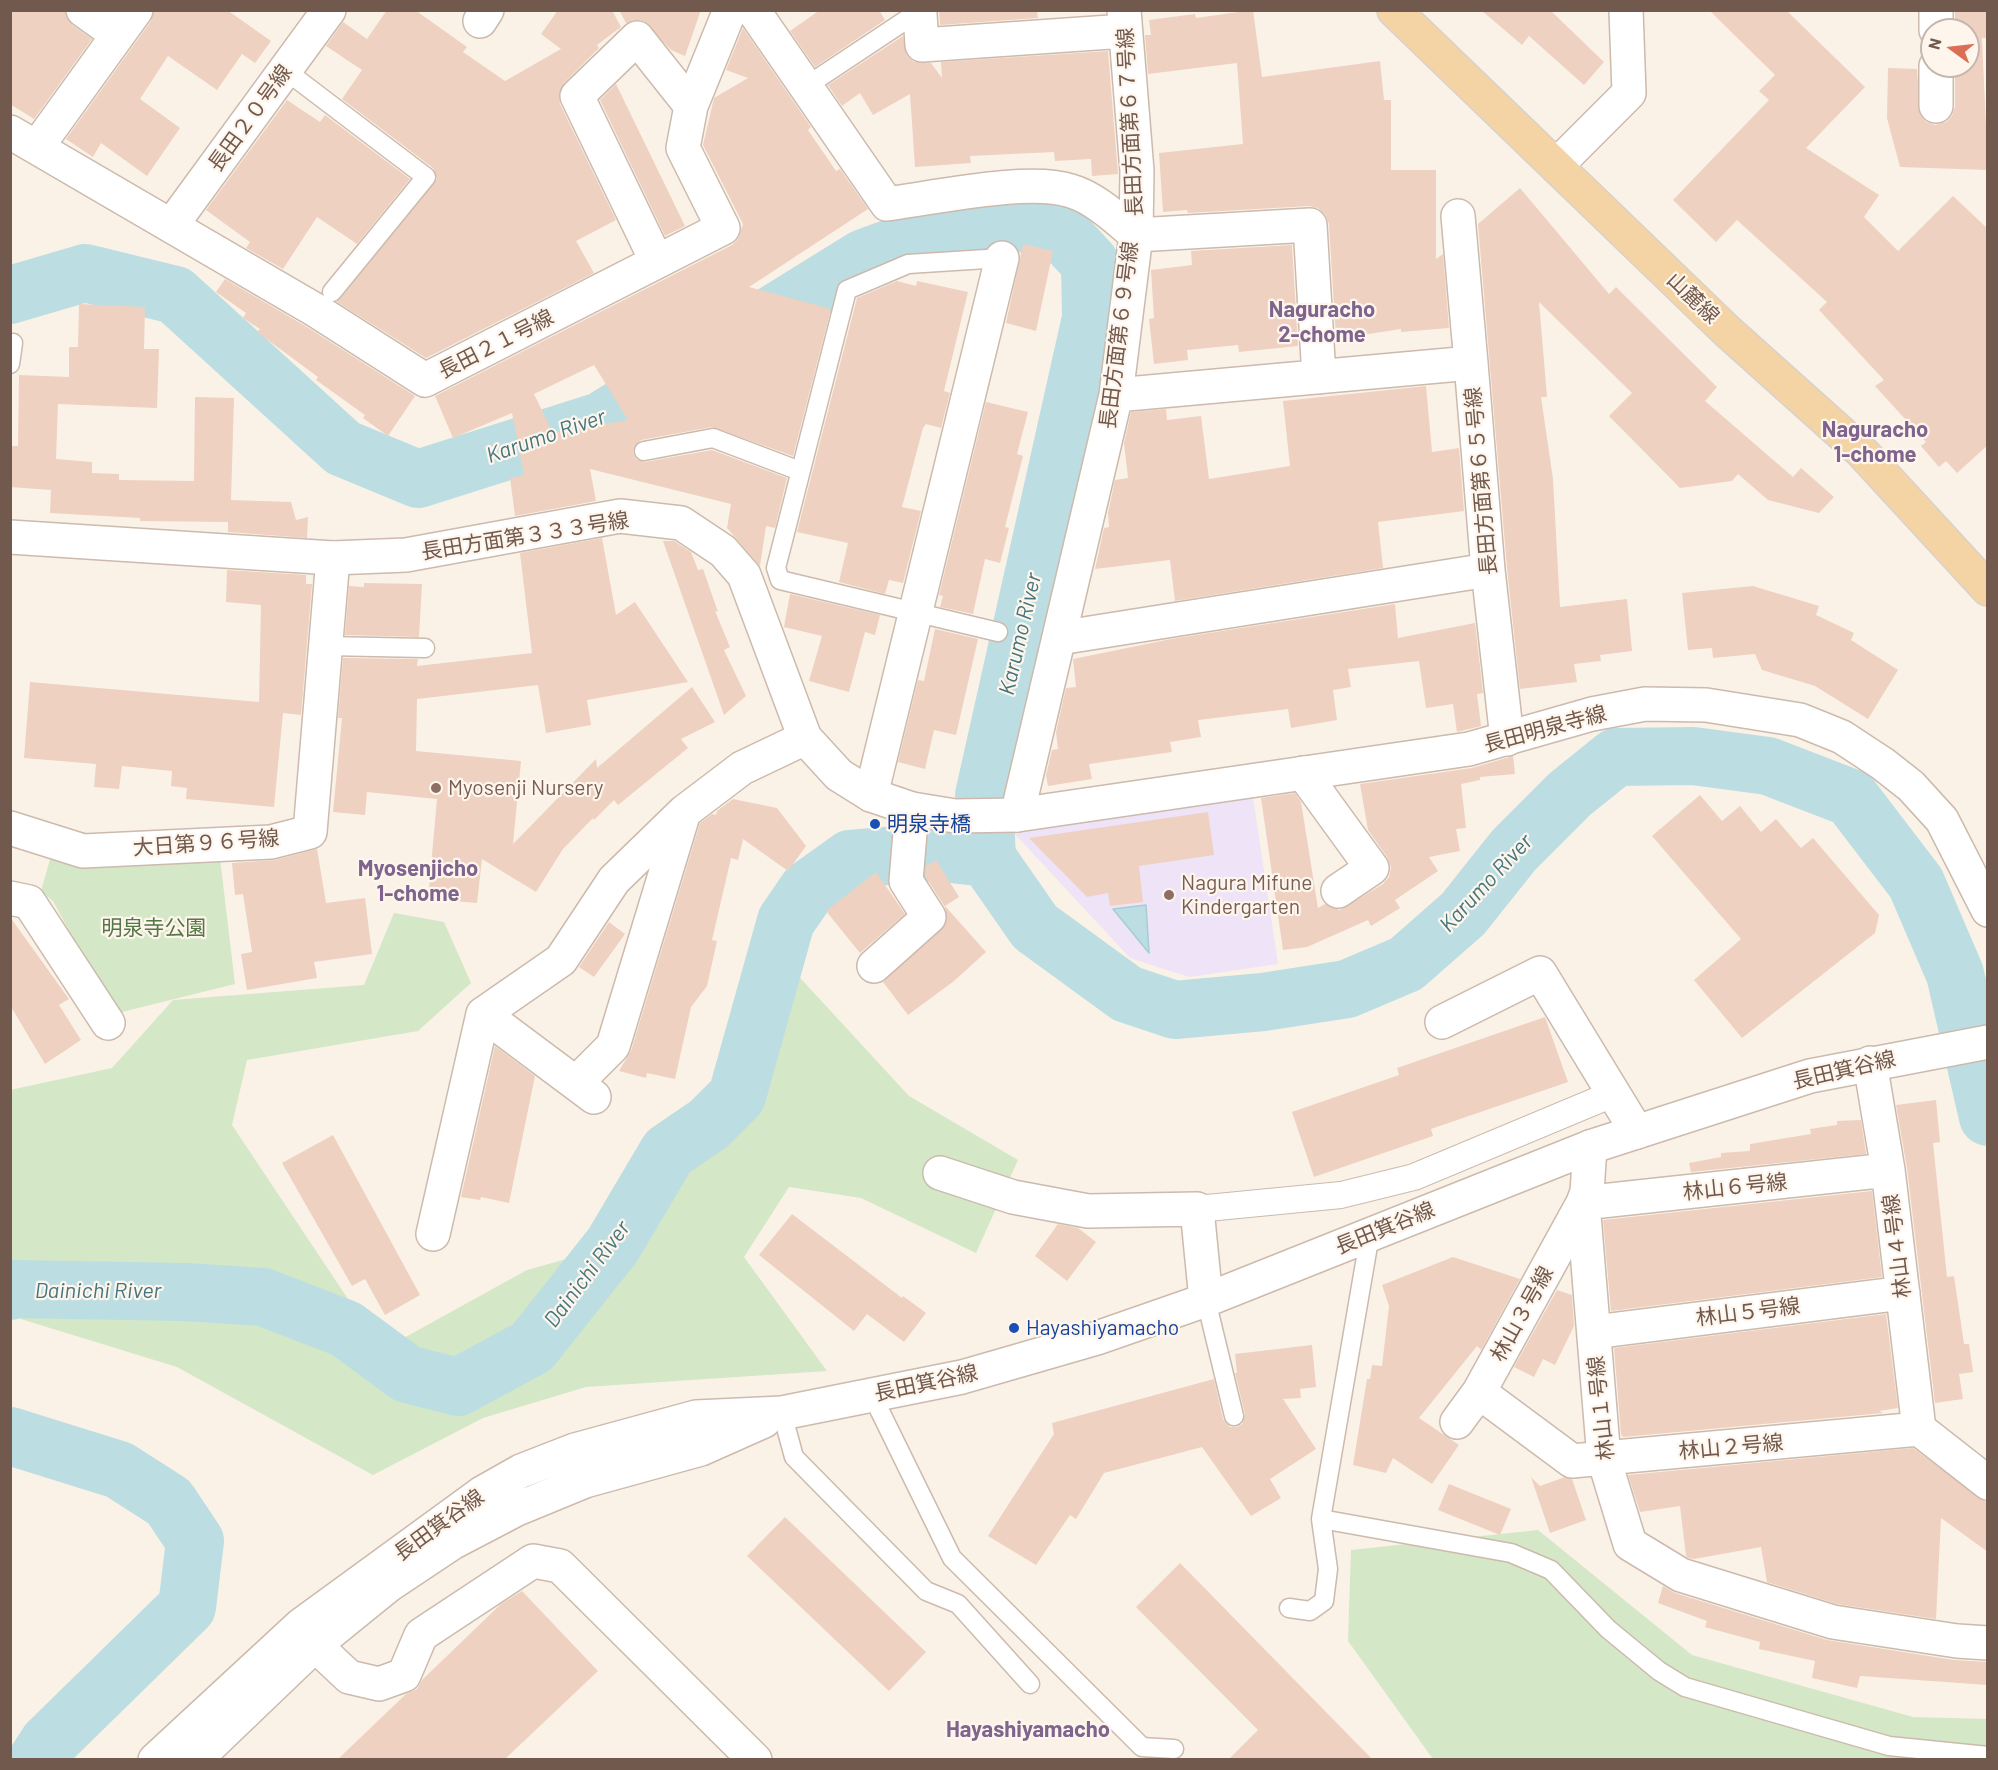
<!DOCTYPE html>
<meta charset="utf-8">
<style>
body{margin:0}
#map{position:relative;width:1998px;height:1770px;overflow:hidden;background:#fbf2e7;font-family:Barlow,sans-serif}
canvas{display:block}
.frame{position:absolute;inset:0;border:12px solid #72594d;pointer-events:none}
.north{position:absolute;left:1920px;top:18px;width:60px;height:60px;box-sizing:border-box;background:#fef6ed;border:2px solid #c6b7ad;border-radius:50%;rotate:285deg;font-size:16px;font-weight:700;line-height:24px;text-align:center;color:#72594d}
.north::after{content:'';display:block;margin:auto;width:21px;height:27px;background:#db6f55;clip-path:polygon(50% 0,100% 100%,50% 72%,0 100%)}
</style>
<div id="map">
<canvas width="1998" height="1770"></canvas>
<div class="frame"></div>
<div class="north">N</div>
</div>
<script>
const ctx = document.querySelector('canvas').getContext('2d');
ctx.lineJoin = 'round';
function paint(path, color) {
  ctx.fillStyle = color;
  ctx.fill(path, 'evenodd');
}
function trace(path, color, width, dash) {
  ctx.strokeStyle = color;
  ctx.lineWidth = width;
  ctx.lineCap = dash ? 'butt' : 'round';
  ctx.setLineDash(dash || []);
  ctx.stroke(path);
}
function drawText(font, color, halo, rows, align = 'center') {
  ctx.font = font + ' Barlow,"Noto Sans JP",sans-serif';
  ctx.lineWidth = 4.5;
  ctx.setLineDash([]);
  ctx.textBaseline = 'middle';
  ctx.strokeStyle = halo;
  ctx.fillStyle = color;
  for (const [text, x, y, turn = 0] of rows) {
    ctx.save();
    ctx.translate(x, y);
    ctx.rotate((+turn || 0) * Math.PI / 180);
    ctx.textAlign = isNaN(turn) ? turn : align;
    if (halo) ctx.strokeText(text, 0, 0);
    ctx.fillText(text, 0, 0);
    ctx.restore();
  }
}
paint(new Path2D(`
 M1253,797L1278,964L1189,977L1130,958L1012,831Z`), '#efe3f7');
paint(new Path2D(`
 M219,850L235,984L114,1014L53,901L41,891L52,852Z
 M394,913L444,922L471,983L418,1031L247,1060L232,1125L382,1350L527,1270L620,1244L646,1144L717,1082L756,930L909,1096L1018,1160L976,1253L861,1198L789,1187L744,1257L827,1371L586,1387L483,1418L373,1475L177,1367L11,1316L10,1090L112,1068L173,1000L364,985Z
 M1538,1530L1692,1655L1913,1717L1987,1719V1759H1433L1348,1641L1351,1550Z`), '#d4e7c6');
const water = new Path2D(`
 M1146,905L1149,953L1113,909Z`);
paint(water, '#bcdee3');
trace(water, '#a3ced4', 1.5);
trace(new Path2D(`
 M10,295L85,273L175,295L343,448L418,479L601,421L864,258L927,235L1019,222L1064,235L1090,263L1091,318L984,795L987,858L1035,927L1127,994L1175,1010L1263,1002L1347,989L1406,964L1463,914L1514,850L1570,794L1616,757L1693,756L1768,766L1851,798L1916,883L1955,974L1988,1117
 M10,1291L15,1289L185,1292L263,1297L346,1329L407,1374L458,1387L532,1347L613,1245L668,1152L709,1124L737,1096L786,921L808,889L850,859L933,852L987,858
 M10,1436L119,1470L169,1502L195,1541L187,1607L48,1743L37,1760`), '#bcdee3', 58);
paint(new Path2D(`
 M10,10H65L72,25L92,39L34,119L10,104Z
 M154,10H227L271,41L255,63L242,54L217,90L168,56L140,99L180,128L147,176L101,143L93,157L66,139L151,21Z
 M387,10H415L467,47L463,52L505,81L561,49L541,34L558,10H612L621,27L597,45L599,48L564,83L559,93L560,104L616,220L576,241L594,273L426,358L337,302L437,179L433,168L342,99L362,70L326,46L343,22L367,39Z
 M619,10H701L685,56L671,50L644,21L634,20L626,23Z
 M820,10H879L885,20L815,67L790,31Z
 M939,10H1037L1038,18L940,25Z
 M1253,10L1262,77L1380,61L1384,100H1391V170H1436V259L1443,254L1449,328L1401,332V329L1336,339L1329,224L1325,214L1318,208L1309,206L1188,213L1187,210L1163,212L1159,153L1243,144L1237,63L1148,74L1145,35H1151L1149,20L1195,14L1196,18Z
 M1481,10H1550L1604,62L1584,85L1529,36L1522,45Z
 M1709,10H1786L1865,87L1806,148L1879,195L1864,217L1898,251L1953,196L1988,229V445L1957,473L1946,461L1939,467L1921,446L1926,442L1875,386L1884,380L1819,310L1827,302L1737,220L1716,242L1673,200L1769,100L1759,91L1775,75Z
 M1955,10H1988V38H1982L1988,170L1900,167L1887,118L1888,68L1917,69L1920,115L1926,122L1935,125L1946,122L1952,116L1955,107V66H1968V30H1955Z
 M743,28L811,127L808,130L836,171L840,169L868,209L749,287L831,309L793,456L712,427L641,440L634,447L633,452L636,459L645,462L712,450L787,478L775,528L766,526L760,566L727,528L731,504L590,469L596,501L515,516L510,478L524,475L512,413L453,438L435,396L732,245L738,239L743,224L703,145L714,98L748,78L726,70ZM594,365L628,420L553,433L534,394Z
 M903,36L907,56L914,62L931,63L942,78L941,62L1108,51L1118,174L1092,176L1091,159L1055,161L1054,152L970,156L971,163L915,167L910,94L873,115L860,93L842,106L828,85Z
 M616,84L685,226L665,236L600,100Z
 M287,100L320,122L325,115L410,179L357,244L317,217L283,269L246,248L250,242L206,210Z
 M1520,188L1609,294L1616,287L1717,387L1705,401L1793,477L1801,468L1834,497L1819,513L1768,500L1738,474L1732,481L1680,488L1609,416L1632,393L1539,302L1547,397H1541L1553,479L1560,607L1627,599L1632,651L1600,655L1601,661L1574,664L1577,682L1520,689L1507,568L1478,224Z
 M1023,244L1053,251L1036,331L1006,323Z
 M1292,245L1298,346L1239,352L1238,345L1187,350L1188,360L1154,364L1149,319L1154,318L1151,270L1192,265L1191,251Z
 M225,279L307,327L415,396L388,436L363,418L365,415L316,380L318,377L257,332L260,329L243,318L246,313L216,292Z
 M897,281L916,286L917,281L968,292L944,391L950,393L941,428L926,424L923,428L902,507L921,511L903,583L889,580L885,594L839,582L848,543L797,532L857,298Z
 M79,304L145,307L144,349H159L157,408L58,404L56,459L92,462V473L119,474V480L194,481L195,397L234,398L231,500L291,502L296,520L308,517L307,538L228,532V522L140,521V518L50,513L51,490L10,487V446H18L19,375L69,377V347H78Z
 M1426,386L1432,452L1459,448L1464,511L1378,522L1383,568L1175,601L1170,560L1095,569L1104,528L1109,527L1108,513L1115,480L1128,478L1124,443L1131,412L1166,409L1167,420L1201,416L1209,479L1290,466L1283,401Z
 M986,402L1028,412L1017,454L1023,456L1005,527L1009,528L1000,563L985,559L973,614L940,607L943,596L939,595Z
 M602,538L616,615L635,602L688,682L587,700L591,725L546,733L538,685L417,699L416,751L521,761L513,844L596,759L597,768L692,687L715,722L681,739L688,748L618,805L614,800L594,820L593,818L563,849L536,892L482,859L477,903L428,899L437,799L367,792L365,815L333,812L342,718H338L343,658L418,659L417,666L532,653L520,553Z
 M663,541H674L691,552L698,570L703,569L718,612L715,611L730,647L724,650L746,696L724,715Z
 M227,570L306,575V584H312L301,715L283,713L274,807L186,799L187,788L171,786L172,771L122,766L119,789L94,787L96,764L24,758L30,682L259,702L261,605L226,602Z
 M364,583L422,584L419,637L345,635L349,586L364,587Z
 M1753,586L1819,606L1816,615L1854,633L1851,640L1898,670L1868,719L1815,686L1762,670L1755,654L1713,658L1712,648L1688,650L1682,593Z
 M790,594L880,615L875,635L865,632L849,692L809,681L822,636L784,627Z
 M1395,604L1398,638L1475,623L1483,693L1477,694L1481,726L1457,732L1453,704L1426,708L1419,661L1348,669L1351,687L1333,690L1337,720L1291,728L1288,709L1198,720L1201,737L1170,742L1172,752L1089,764L1092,779L1048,786L1046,775L1052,750L1058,749L1056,732L1066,688L1076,687L1073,659L1171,639Z
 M935,629L978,639L956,735L934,730L925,769L898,762L918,680L924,681Z
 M1513,756L1515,774L1480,777V780L1461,784L1466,828L1456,829L1460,851L1429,857L1438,871L1395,900L1400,908L1371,926L1368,920L1307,947L1283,950L1261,798L1295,793L1301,802L1318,908L1325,904L1340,910L1383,884L1389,877L1391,867L1387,857L1368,830L1360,784L1472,768Z
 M1700,795L1722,821L1740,806L1761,832L1776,819L1801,848L1813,838L1879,915L1875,933L1742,1038L1694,980L1741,939L1652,836Z
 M733,799L777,808L806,846L788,871L743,839L738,860L731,858L712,940L717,941L707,986L691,1007L675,1079L647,1073L646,1078L619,1071L631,1051L700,823L712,814L716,815L717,811Z
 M1208,812L1214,855L1139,866L1143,902L1110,906L1108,893L1087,897L1029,838Z
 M317,849L326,903L365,898L372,954L314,962L317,978L247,990L241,954L252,952L243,894L235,895L232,863L275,860Z
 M936,860L959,897L945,906L986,952L954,981L908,1015L883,982L946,924L945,907L925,876L926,866Z
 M876,872L905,914L860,953L826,911Z
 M10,917L69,999L59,1005L81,1040L45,1064L10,1005Z
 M609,922L625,934L594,977L579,967Z
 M1545,1017L1568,1082L1431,1129L1433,1136L1314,1177L1292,1112L1399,1075L1397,1068Z
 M495,1046L535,1076L509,1203L481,1197L480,1200L461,1197Z
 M1936,1100L1940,1142L1933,1143L1947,1277L1954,1276L1964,1344H1969L1973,1372L1959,1374L1963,1399L1935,1403L1907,1168L1896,1105Z
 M1861,1120L1866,1154L1691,1172L1689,1163L1721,1157V1153L1750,1151V1144L1811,1134L1810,1129L1837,1125V1121Z
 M333,1135L420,1295L385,1315L365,1279L352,1286L282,1163Z
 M1872,1191L1882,1277L1611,1311L1603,1220Z
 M792,1214L902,1298L903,1296L926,1313L904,1342L867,1314L854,1331L759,1255Z
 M1058,1224L1078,1228L1096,1242L1067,1281L1035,1256Z
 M1453,1257L1520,1279L1481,1350L1477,1346L1419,1418L1459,1445L1432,1484L1393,1458L1386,1473L1353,1465L1367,1379H1370L1372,1365L1382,1366L1389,1306L1382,1285Z
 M1557,1290L1572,1295L1574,1326L1555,1365L1543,1359L1534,1377L1514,1367Z
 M1886,1314L1898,1408L1879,1411L1883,1413L1623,1437L1621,1434L1614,1348Z
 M1312,1345L1316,1387L1300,1389L1301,1398L1283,1399L1316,1449L1270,1479L1281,1498L1251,1516L1202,1447L1104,1473L1076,1519L1070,1515L1036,1565L988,1536L1054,1434L1052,1423L1214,1379L1223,1419L1230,1427H1237L1242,1424L1245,1414L1235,1373H1237L1235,1354Z
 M1913,1448L1988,1503V1552L1941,1518L1936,1619L1837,1604L1767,1582L1761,1547L1694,1559L1689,1558L1686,1556L1680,1506L1640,1512L1628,1475Z
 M1531,1477L1540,1486L1565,1477L1572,1479L1586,1520L1550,1533Z
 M1449,1484L1511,1509L1500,1535L1438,1510Z
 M785,1517L926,1652L889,1691L747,1556Z
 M1180,1563L1373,1760H1228L1258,1730L1136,1607Z
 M1663,1586L1675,1593L1827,1640L1954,1660L1988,1662V1685L1860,1676L1857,1688L1812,1678L1815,1661L1759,1649L1760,1642L1705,1627L1707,1621L1658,1603Z
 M522,1591L598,1671L504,1760H337L406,1694L417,1689L423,1679L501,1604Z`), '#eed1c0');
const service = new Path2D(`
 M285,70L426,177L332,292
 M805,87L921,10
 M10,364L13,343
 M644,451L713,438L800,471
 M998,632L780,580L776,568L847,290L908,264L1002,258
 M326,646L425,648
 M1206,1300L1234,1416
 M872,1395L952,1558L1142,1747L1174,1749
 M782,1413L794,1457L926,1591L958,1604L1030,1684
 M1321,1519L1511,1553L1551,1570L1608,1629L1659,1671L1685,1687L1889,1746L1988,1756
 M1289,1608L1310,1611L1324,1601L1328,1569L1321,1519L1370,1234`);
const pedestrian = new Path2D(`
 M1197,1209L1341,1195L1414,1177L1615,1093`);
const minor = new Path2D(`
 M83,10L118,35
 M753,10L887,204C933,198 1030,177 1071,191C1095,198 1117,219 1136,235L1116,395L1017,815
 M1124,10L1137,171L1136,235L1310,225L1319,377
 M920,14L922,45L1125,31
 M480,21L487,10
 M1936,30V10
 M1936,106V66
 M10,132L317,311L425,380L723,228L683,148L691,106L730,10
 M37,147L136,10
 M1556,166L1629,93L1626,10
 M1458,216L1471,363
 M171,226L329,10
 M656,260L577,96L637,38L691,106
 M1116,395L1471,363L1488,570L1507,739
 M1059,638L1488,570
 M1303,773L1372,868L1338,891
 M871,795L1002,258
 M10,828L83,851L271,842L310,832L333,558
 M10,898L29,902L108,1023
 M874,966L929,917L906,881L912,809
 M483,1014L594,1097
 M1442,1022L1540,973L1637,1132
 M1870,1063L1888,1170L1919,1429
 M577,1082L613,1046L684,812L742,768L805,738
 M1590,1147L1587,1192L1583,1203L1604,1459L1630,1544L1681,1575L1833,1622L1957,1641L1988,1643
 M940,1173L1013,1197L1088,1211L1197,1209L1206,1300
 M433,1234L483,1014L561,960L614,880L684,812
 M1594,1332L1903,1293
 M1479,1392L1572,1461L1919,1429L1988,1483
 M1457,1422L1479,1392L1583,1203L1888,1170
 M315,1645L349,1677L379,1684L404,1675L421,1635L533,1561L560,1566L755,1760`);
const tertiary = new Path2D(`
 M10,537L333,558L406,555L620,516L681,523L723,551L744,575L805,738L839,775L871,795L912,809L955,816L1017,815L1469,749L1592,714L1645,704L1706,705L1800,720L1842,737L1883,764L1911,786L1942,820L1988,910
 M155,1760L301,1625L482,1493L521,1471L575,1450L696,1417L782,1413L962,1377L1097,1338L1206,1300L1590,1147L1810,1076L1988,1042
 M195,1760L315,1645L389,1585L452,1543L517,1509L585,1481L701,1449L764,1421`);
const primary = new Path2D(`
 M1394,10L1727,331L1861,451L1988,589`);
trace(service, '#ccbaad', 21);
trace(pedestrian, '#ccbaad', 28);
trace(minor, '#ccbaad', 36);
trace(tertiary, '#ccbaad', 36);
trace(primary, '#d8d1cd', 36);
trace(service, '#fff', 18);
trace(pedestrian, '#fff', 26);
trace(minor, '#fff', 33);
trace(tertiary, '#fff', 33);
trace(primary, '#f4d4a4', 33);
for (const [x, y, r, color] of [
 [436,788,6,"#8d6e63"],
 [875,824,6,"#1a4fb4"],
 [1169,895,6,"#8d6e63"],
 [1014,1328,6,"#1a4fb4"]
]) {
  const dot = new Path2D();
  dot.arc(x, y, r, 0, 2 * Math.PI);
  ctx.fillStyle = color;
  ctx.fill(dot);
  trace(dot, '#fef6ed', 2);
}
drawText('21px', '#72594d', '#fef6ed', [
 ["長田２０号線",250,118,-54],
 ["長田方面第６７号線",1130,122,-93],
 ["山麓線",1693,298,44],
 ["長田方面第６９号線",1119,335,-83],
 ["長田２１号線",496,344,-27],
 ["長田方面第６５号線",1481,481,-95],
 ["長田方面第３３３号線",525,536,-9],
 ["長田明泉寺線",1545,729,-15],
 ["大日第９６号線",206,843,-4],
 ["長田箕谷線",1844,1070,-13],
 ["林山６号線",1735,1187,-6],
 ["長田箕谷線",1385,1228,-22],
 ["林山４号線",1897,1246,-97],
 ["林山５号線",1748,1312,-7],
 ["林山３号線",1522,1314,-61],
 ["長田箕谷線",926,1383,-12],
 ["林山１号線",1601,1408,-96],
 ["林山２号線",1731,1447,-5],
 ["長田箕谷線",439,1525,-36]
]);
drawText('21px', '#785e54', '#fef6ed', [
 ["Myosenji Nursery",448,788],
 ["Nagura Mifune",1181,883],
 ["Kindergarten",1181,907]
], 'left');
drawText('21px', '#164399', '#fef6ed', [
 ["明泉寺橋",887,824],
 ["Hayashiyamacho",1026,1328]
], 'left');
drawText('21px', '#557746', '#fef6ed', [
 ["明泉寺公園",154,928]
]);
drawText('bold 22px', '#7f658e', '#fef6ed', [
 ["Naguracho",1322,310],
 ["2-chome",1322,335],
 ["Naguracho",1875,430],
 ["1-chome",1875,455],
 ["Myosenjicho",418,869],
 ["1-chome",418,894],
 ["Hayashiyamacho",1028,1730]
]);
drawText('italic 22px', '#45757d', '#fef6ed', [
 ["Karumo River",546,436,-19],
 ["Karumo River",1020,634,-77],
 ["Karumo River",1486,883,-47],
 ["Dainichi River",587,1274,-53],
 ["Dainichi River",98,1291]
]);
</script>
